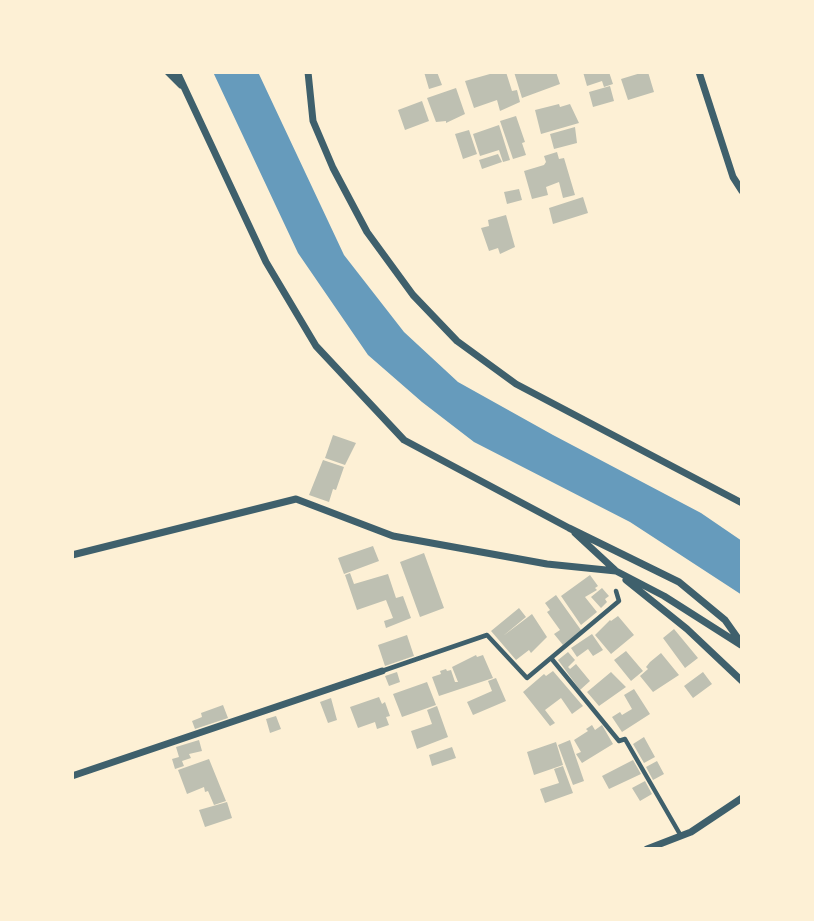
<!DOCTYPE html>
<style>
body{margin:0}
#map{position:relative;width:814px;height:921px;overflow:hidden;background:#fdf0d5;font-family:"PT Sans",sans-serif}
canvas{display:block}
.frame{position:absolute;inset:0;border:74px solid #fdf0d5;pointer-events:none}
</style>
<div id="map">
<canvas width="814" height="921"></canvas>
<div class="frame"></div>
</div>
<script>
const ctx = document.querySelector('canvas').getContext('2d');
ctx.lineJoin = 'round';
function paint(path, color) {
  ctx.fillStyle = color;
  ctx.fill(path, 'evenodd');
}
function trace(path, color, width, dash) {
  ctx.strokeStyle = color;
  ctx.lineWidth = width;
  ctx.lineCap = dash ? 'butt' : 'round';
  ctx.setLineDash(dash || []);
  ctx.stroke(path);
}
paint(new Path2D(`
 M213,72H258L344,255L404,332L458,382L553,435L701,513L742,541V595L630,522L474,442L422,402L368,355L298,253Z`), '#669bbc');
paint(new Path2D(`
 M424,72H437L442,85L429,89Z
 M497,72L498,74L506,72L512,91L517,90L520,102L500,111L497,100L474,108L465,81Z
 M514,72H556L560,84L522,98Z
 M583,72H609L613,84L604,87L602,81L587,86Z
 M644,72H648L654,92L628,100L621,79Z
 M610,86L614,101L593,107L589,92Z
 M456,88L465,114L446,123V121L436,122L427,98Z
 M422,101L429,121L405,130L398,110Z
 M559,104L560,107L570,104L579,123L541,134L535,110Z
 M516,116L525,142L522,143L526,155L513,159L500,121Z
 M499,125L510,160L503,162L499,150L480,156L473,134Z
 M575,127L577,143L554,149L550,134Z
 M469,130L477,154L463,159L455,134Z
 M557,152L559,159L564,158L575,195L563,198L559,182L546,187L548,195L532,199L524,171L544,165L546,162L544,156Z
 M498,154L502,162L482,169L479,160Z
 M519,189L522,200L507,204L504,192Z
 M583,197L588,213L553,224L549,208Z
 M506,215L515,247L500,254L498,248L489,251L481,228L489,226L488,220Z
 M333,435L356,443L345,465L325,458Z
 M323,460L344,467L336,490L333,489L329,502L309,495Z
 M373,546L379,561L344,574L338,558Z
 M424,553L444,608L420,617L400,562Z
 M350,573L354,584L388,574L396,598L403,596L411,618L386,628L384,621L393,618L386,600L357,610L345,575Z
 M590,575L598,586L595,588L597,590L585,597L597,612L581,625L561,596Z
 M602,588L609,596L605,599L607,602L601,608L591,597Z
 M556,595L581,630L563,645L554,634L560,630L547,612L550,610L545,603Z
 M519,608L526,617L503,636L532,614L547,637L531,653L529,650L516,660L491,631Z
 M618,616L634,635L611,654L595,635L610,620L611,621Z
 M674,629L698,658L685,668L663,638Z
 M592,634L603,650L593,656L588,649L577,657L571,648Z
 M407,635L414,656L385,666L378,645Z
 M626,651L643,671L631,681L614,660Z
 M568,652L575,660L568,667L570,669L576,664L590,681L580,690L558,660Z
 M661,653L679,675L653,692L640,676L648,669L646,667L650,662Z
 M476,655L477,657L483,655L493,678L439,696L432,677L441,674L440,671L446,669L447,671L451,670L455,682H458L452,667Z
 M553,671L583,706L572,714L561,698L545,710L555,723L550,726L523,692L544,674L546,676Z
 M397,672L400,682L389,686L385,676Z
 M611,672L626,687L599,706L587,692Z
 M703,672L712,684L693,698L684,686Z
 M496,678L506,701L473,715L467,702L492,691L488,681Z
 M427,682L436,705L402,717L393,694Z
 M634,689L650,714L622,732L612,717L620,712L622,715L632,709L624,695Z
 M379,697L382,704L385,702L390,716L386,717L389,725L377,729L375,722L358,728L350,707Z
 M331,698L337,720L328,723L320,702Z
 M223,705L228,718L195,729L192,721L202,717L201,713Z
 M437,706L448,737L417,749L411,731L432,724L427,710Z
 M276,716L281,729L270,733L266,719Z
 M592,725L595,730L602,725L613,744L582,763L576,754L581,752L574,740L588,731L586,729Z
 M644,737L655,757L644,763L633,744Z
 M199,740L202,751L189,754L191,758L182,761L184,766L175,769L172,759L179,757L176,747Z
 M570,740L584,781L573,785L558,745Z
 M556,742L563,765L534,775L527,752Z
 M452,747L456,758L432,766L429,755Z
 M209,759L226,801L214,805L208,791L205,792L204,787L187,794L178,770Z
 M633,760L641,774L609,789L602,776Z
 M657,761L664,774L653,780L646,767Z
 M563,766L573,793L545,803L540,789L559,783L554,769Z
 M645,781L652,794L640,801L632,788Z
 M227,802L232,818L205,827L199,810Z`), '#bec0b2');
trace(new Path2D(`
 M551,658L619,741L625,739L681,836
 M382,671L487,635L527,678L619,601L616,591`), '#3f606c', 4.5);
trace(new Path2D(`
 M168,72L181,85
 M177,72L266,262L316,346L404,440L569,528L679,582L725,620L742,644
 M308,72L313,121L333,168L367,232L413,295L457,341L516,384L742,503
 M699,72L733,177L742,191
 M575,533L615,570
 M72,555L296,499L393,536L547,564L616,571L664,596L741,645
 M626,580L687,629L742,681
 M72,776L382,671
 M647,849L691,832L742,798`), '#3f606c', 7);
</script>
